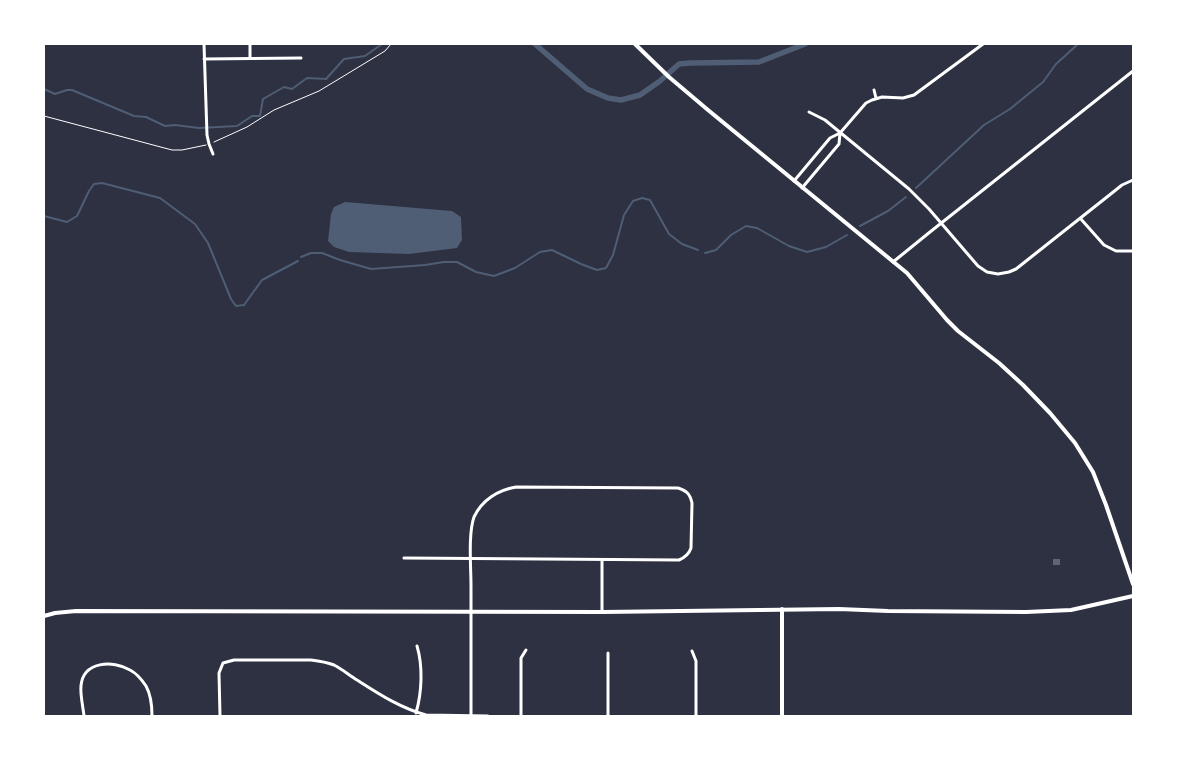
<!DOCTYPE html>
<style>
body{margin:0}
#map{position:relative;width:1177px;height:760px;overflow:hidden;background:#2d3142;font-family:Signika,sans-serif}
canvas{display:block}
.frame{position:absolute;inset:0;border:45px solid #fff;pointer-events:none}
</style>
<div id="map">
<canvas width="1177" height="760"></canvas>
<div class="frame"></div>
</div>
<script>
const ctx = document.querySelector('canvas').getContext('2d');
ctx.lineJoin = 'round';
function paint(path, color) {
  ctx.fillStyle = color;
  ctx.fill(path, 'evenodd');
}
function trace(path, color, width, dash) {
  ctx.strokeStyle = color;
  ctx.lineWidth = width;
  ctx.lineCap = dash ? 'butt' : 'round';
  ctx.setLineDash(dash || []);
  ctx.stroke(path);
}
paint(new Path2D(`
 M345,202L452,211L461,217L462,240L457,248L409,254L349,252L334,247L328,241L331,214L334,207Z`), '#4f5d75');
trace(new Path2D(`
 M44,89L55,94L67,90H72L134,116L146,117L165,126L175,125L199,128L237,126L252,116H260L263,99L284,87L292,89L307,78L326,79L344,59L365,56L382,44
 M916,188L984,125L1010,109L1043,82L1056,64L1078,44
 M44,216L67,222L77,216L89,191L94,184L102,183L160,198L195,224L208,243L231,299L236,306L244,305L262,280L298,261
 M860,226L888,211L906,197
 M705,253L716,250L731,235L746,226L757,228L789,246L807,252L826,247L847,235
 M301,257L311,253H322L340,260L371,269L425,265L444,262H457L476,272L494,276L515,268L540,252L552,250L581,264L597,270L606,268L613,255L624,215L633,201L642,198L650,200L669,234L682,244L698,250`), '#4f5d75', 2);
trace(new Path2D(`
 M535,44L587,89L608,98L621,100L640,95L660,81L679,64L690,63L759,62L805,44`), '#4f5d75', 5.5);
paint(new Path2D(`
 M1053,559H1060V565H1053Z`), '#626471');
trace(new Path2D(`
 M44,116L172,150H182L206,145
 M214,142L247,127L274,110L319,91L385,51L391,44`), '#fff', 1);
trace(new Path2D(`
 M204,44L207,135L209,144L213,154
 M250,44V58
 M204,59L301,58
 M874,90L876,98
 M809,112L825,120L909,189L929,209L978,266L987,272L998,274L1009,272L1016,269L1112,193L1122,185L1133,180
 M794,181L830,138L840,133L866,103L872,100L882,97L903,98L914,95L983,44
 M802,188L839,144L840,133
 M1080,218L1104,245L1116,251H1133
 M893,262L930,232L1133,71
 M404,558L679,560C686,557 689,554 691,548L692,503C690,494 687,491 678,488L516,487C498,490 482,500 474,517C468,534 471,567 471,586C471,629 471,673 471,716
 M602,612V560
 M692,651L696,661V716
 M416,713C422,692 423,666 417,646
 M84,716C83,707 80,694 81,686C83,661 113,660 130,670C136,673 142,680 146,686C151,695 152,706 152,716
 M220,716L219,673L223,663L234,660H311C319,661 326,662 334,665C342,669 349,675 357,680C379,694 400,708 426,715L488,716
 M521,716V658L526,650
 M608,716V653`), '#fff', 3);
trace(new Path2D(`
 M635,44L669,77L708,110L907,273L947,320L958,331L999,363L1023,385L1050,413L1075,443L1093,472L1106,505L1133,584
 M44,616L55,613L76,611L602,612L839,609L888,611L1026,612L1071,610L1133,596
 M782,716V609`), '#fff', 4);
</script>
